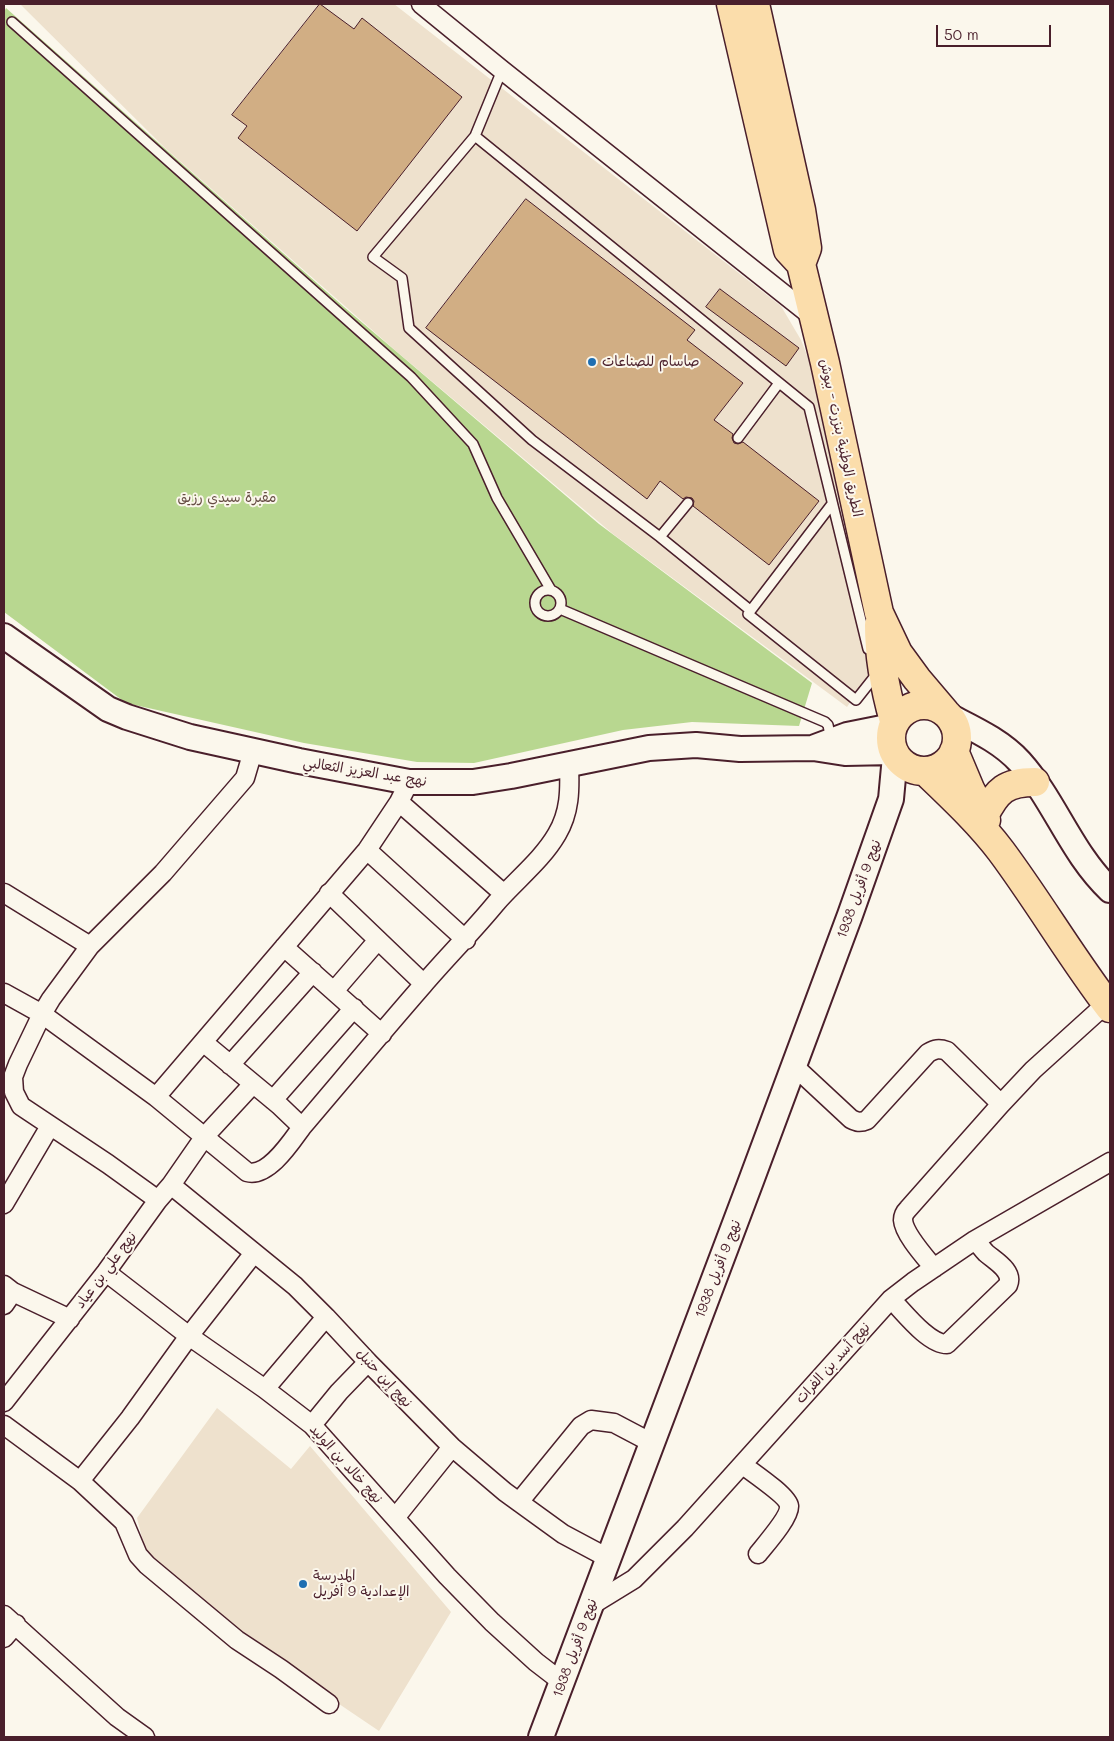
<!DOCTYPE html>
<meta charset="utf-8">
<style>
body{margin:0}
#map{position:relative;width:1114px;height:1741px;overflow:hidden;background:#fbf7ec;font-family:Mali,sans-serif}
canvas{display:block}
.frame{position:absolute;inset:0;border:5px solid #4a1f2b;pointer-events:none}
.scale{position:absolute;left:936px;top:25px;width:115px;height:22px;box-sizing:border-box;border:2px solid #4a1f2b;border-top:0;padding-left:6px;font-size:15px;line-height:18px;white-space:nowrap;color:#4a1f2b;-webkit-text-stroke:4px #fbf7ec;paint-order:stroke}
</style>
<div id="map">
<canvas width="1114" height="1741"></canvas>
<div class="frame"></div>
<div class="scale">50 m</div>
</div>
<script>
const ctx = document.querySelector('canvas').getContext('2d');
ctx.lineJoin = 'round';
function paint(path, color) {
  ctx.fillStyle = color;
  ctx.fill(path, 'evenodd');
}
function trace(path, color, width, dash) {
  ctx.strokeStyle = color;
  ctx.lineWidth = width;
  ctx.lineCap = dash ? 'butt' : 'round';
  ctx.setLineDash(dash || []);
  ctx.stroke(path);
}
function drawText(font, color, halo, rows, align = 'center') {
  ctx.font = font + ' Mali,"Playpen Sans Arabic",sans-serif';
  ctx.lineWidth = 4;
  ctx.setLineDash([]);
  ctx.textBaseline = 'middle';
  ctx.strokeStyle = halo;
  ctx.fillStyle = color;
  for (const [text, x, y, turn = 0] of rows) {
    ctx.save();
    ctx.translate(x, y);
    ctx.rotate((+turn || 0) * Math.PI / 180);
    ctx.textAlign = isNaN(turn) ? turn : align;
    if (halo) ctx.strokeText(text, 0, 0);
    ctx.fillText(text, 0, 0);
    ctx.restore();
  }
}
paint(new Path2D(`
 M20,4H394L781,306L801,340L819,386L869,674L847,707L613,534L396,351L165,148Z
 M217,1408L291,1469L310,1446L451,1612L379,1731L246,1641L147,1557L137,1518Z`), '#eee1cd');
paint(new Path2D(`
 M6,8L344,307L599,524L812,683L799,726L692,722L623,730L474,763L417,762L304,743L126,703L4,612V12Z`), '#b8d790');
const building = new Path2D(`
 M320,4L354,29L362,18L462,97L357,231L238,138L247,126L232,115Z
 M526,199L695,330L687,340L743,383L714,420L733,434L732,438L734,443L738,444L743,442L819,501L769,565L693,506L694,501L692,498L686,497L683,499L660,481L647,499L426,328Z
 M720,289L799,348L786,366L706,307Z`);
paint(building, '#d1ae84');
trace(building, '#4a1f2b', 1);
const lane = new Path2D(`
 M12,22L411,377L473,444L497,498L551,590
 M502,70L475,136L373,257L402,278L409,328L532,440L660,537L750,610
 M475,136L809,407L868,649
 M738,438L779,383
 M832,504L748,614L856,700L875,676L874,671
 M660,537L688,503
 M535 603a13 13 0 1 1 26 0a13 13 0 1 1-26 0Z
 M560,609L825,722L828,725L831,740`);
const street = new Path2D(`
 M421,4L502,70L814,318
 M399,802L504,894
 M367,850L466,940
 M4,893L90,946
 M329,893L424,984
 M284,947L382,1034
 M334,991L378,940
 M4,993L42,1014L156,1097L247,1172C268,1178 291,1142 302,1127C342,1080 382,1032 423,985C447,957 473,931 496,903C516,880 542,860 557,834C570,812 570,790 569,765
 M203,1042L279,1105L302,1127
 M230,1065L313,972
 M794,1066L851,1119C857,1122 860,1123 867,1120L928,1053C935,1049 939,1048 947,1051L1001,1104
 M156,1097L367,850L399,802L409,782
 M273,1100L354,1008
 M171,1185L295,1286L326,1317L368,1362L452,1447L505,1492L563,1534L608,1558
 M158,1200L108,1164L21,1106L14,1092L13,1077L18,1064L42,1014L51,999L90,946L163,873L245,778L253,751
 M4,1204L50,1126
 M934,1268C925,1257 904,1234 903,1220C903,1216 905,1212 908,1209L1001,1104L1033,1070L1107,1003
 M106,1272L189,1336L265,1389L312,1425L447,1576L492,1622L536,1662L562,1682
 M4,1285L13,1292L70,1319
 M891,1299C904,1312 928,1344 947,1344L1008,1285C1014,1271 995,1261 986,1253C982,1249 979,1244 975,1240
 M4,1305L13,1292
 M265,1389L326,1317
 M4,1402L106,1272L158,1200L171,1185L205,1136L253,1084
 M4,1425L80,1481L124,1522L138,1555L147,1565L237,1640L281,1669L329,1704
 M312,1425L339,1392L368,1362
 M743,1465C752,1472 788,1496 789,1506C790,1517 765,1545 758,1554
 M80,1481L130,1418L189,1336L254,1253
 M519,1502L581,1426L591,1420L614,1423L652,1443
 M395,1518L452,1447
 M590,1606L634,1579L685,1528L891,1299L913,1282L975,1240L1110,1162
 M4,1615L117,1717L145,1737
 M4,1638L16,1624`);
const secondary = new Path2D(`
 M4,636L108,709L127,717L190,737L299,761L409,782H473L511,776L649,748L696,745L740,749L813,748L845,753L893,752
 M949,716C974,729 1001,741 1020,762C1055,801 1071,853 1110,890
 M815,747L847,735L892,726
 M541,1737L751,1181L850,915L891,799L895,756`);
const primary = new Path2D(`
 M731,4L788,250L801,264L825,363L879,613L898,653L917,679L945,712
 M755,4L801,210L807,248L801,264
 M879,625C879,658 885,689 894,721
 M891 738a33 33 0 1 1 66 0a33 33 0 1 1-66 0Z
 M954,751L970,789L986,820
 M925,771C951,796 979,822 1001,851C1039,902 1071,957 1110,1008
 M984,816C997,790 1006,782 1035,782`);
trace(lane, '#4a1f2b', 12);
trace(street, '#4a1f2b', 21);
trace(secondary, '#4a1f2b', 28);
trace(primary, '#4a1f2b', 31);
trace(lane, '#fbf7ec', 9);
trace(street, '#fbf7ec', 18);
trace(secondary, '#fbf7ec', 24);
trace(primary, '#fbddab', 28);
for (const [x, y, r, color] of [
 [592,362,5,"#1f6fb2"],
 [303,1584,5,"#1f6fb2"]
]) {
  const dot = new Path2D();
  dot.arc(x, y, r, 0, 2 * Math.PI);
  ctx.fillStyle = color;
  ctx.fill(dot);
  trace(dot, '#fbf7ec', 2);
}
drawText('14px', '#4a1f2b', '#fbf7ec', [
 ["صاسام للصناعات",602,362],
 ["المدرسة",313,1576],
 ["الإعدادية 9 أفريل",313,1592]
], 'left');
drawText('14px', '#4a1f2b', '#fbf7ec', [
 ["الطريق الوطنية بنزرت - ببوش",841,438,78],
 ["نهج عبد العزيز الثعالبي",365,772,9],
 ["نهج 9 أفريل 1938",859,889,-70],
 ["نهج 9 أفريل 1938",718,1269,-69],
 ["نهج علي بن عياد",106,1270,-53],
 ["نهج أسد بن الفرات",833,1363,-48],
 ["نهج إبن حنبل",384,1378,47],
 ["نهج خالد بن الوليد",346,1464,48],
 ["نهج 9 أفريل 1938",575,1648,-70]
]);
drawText('14px', '#664d44', '#fbf7ec', [
 ["مقبرة سيدي رزيق",227,498]
]);
</script>
